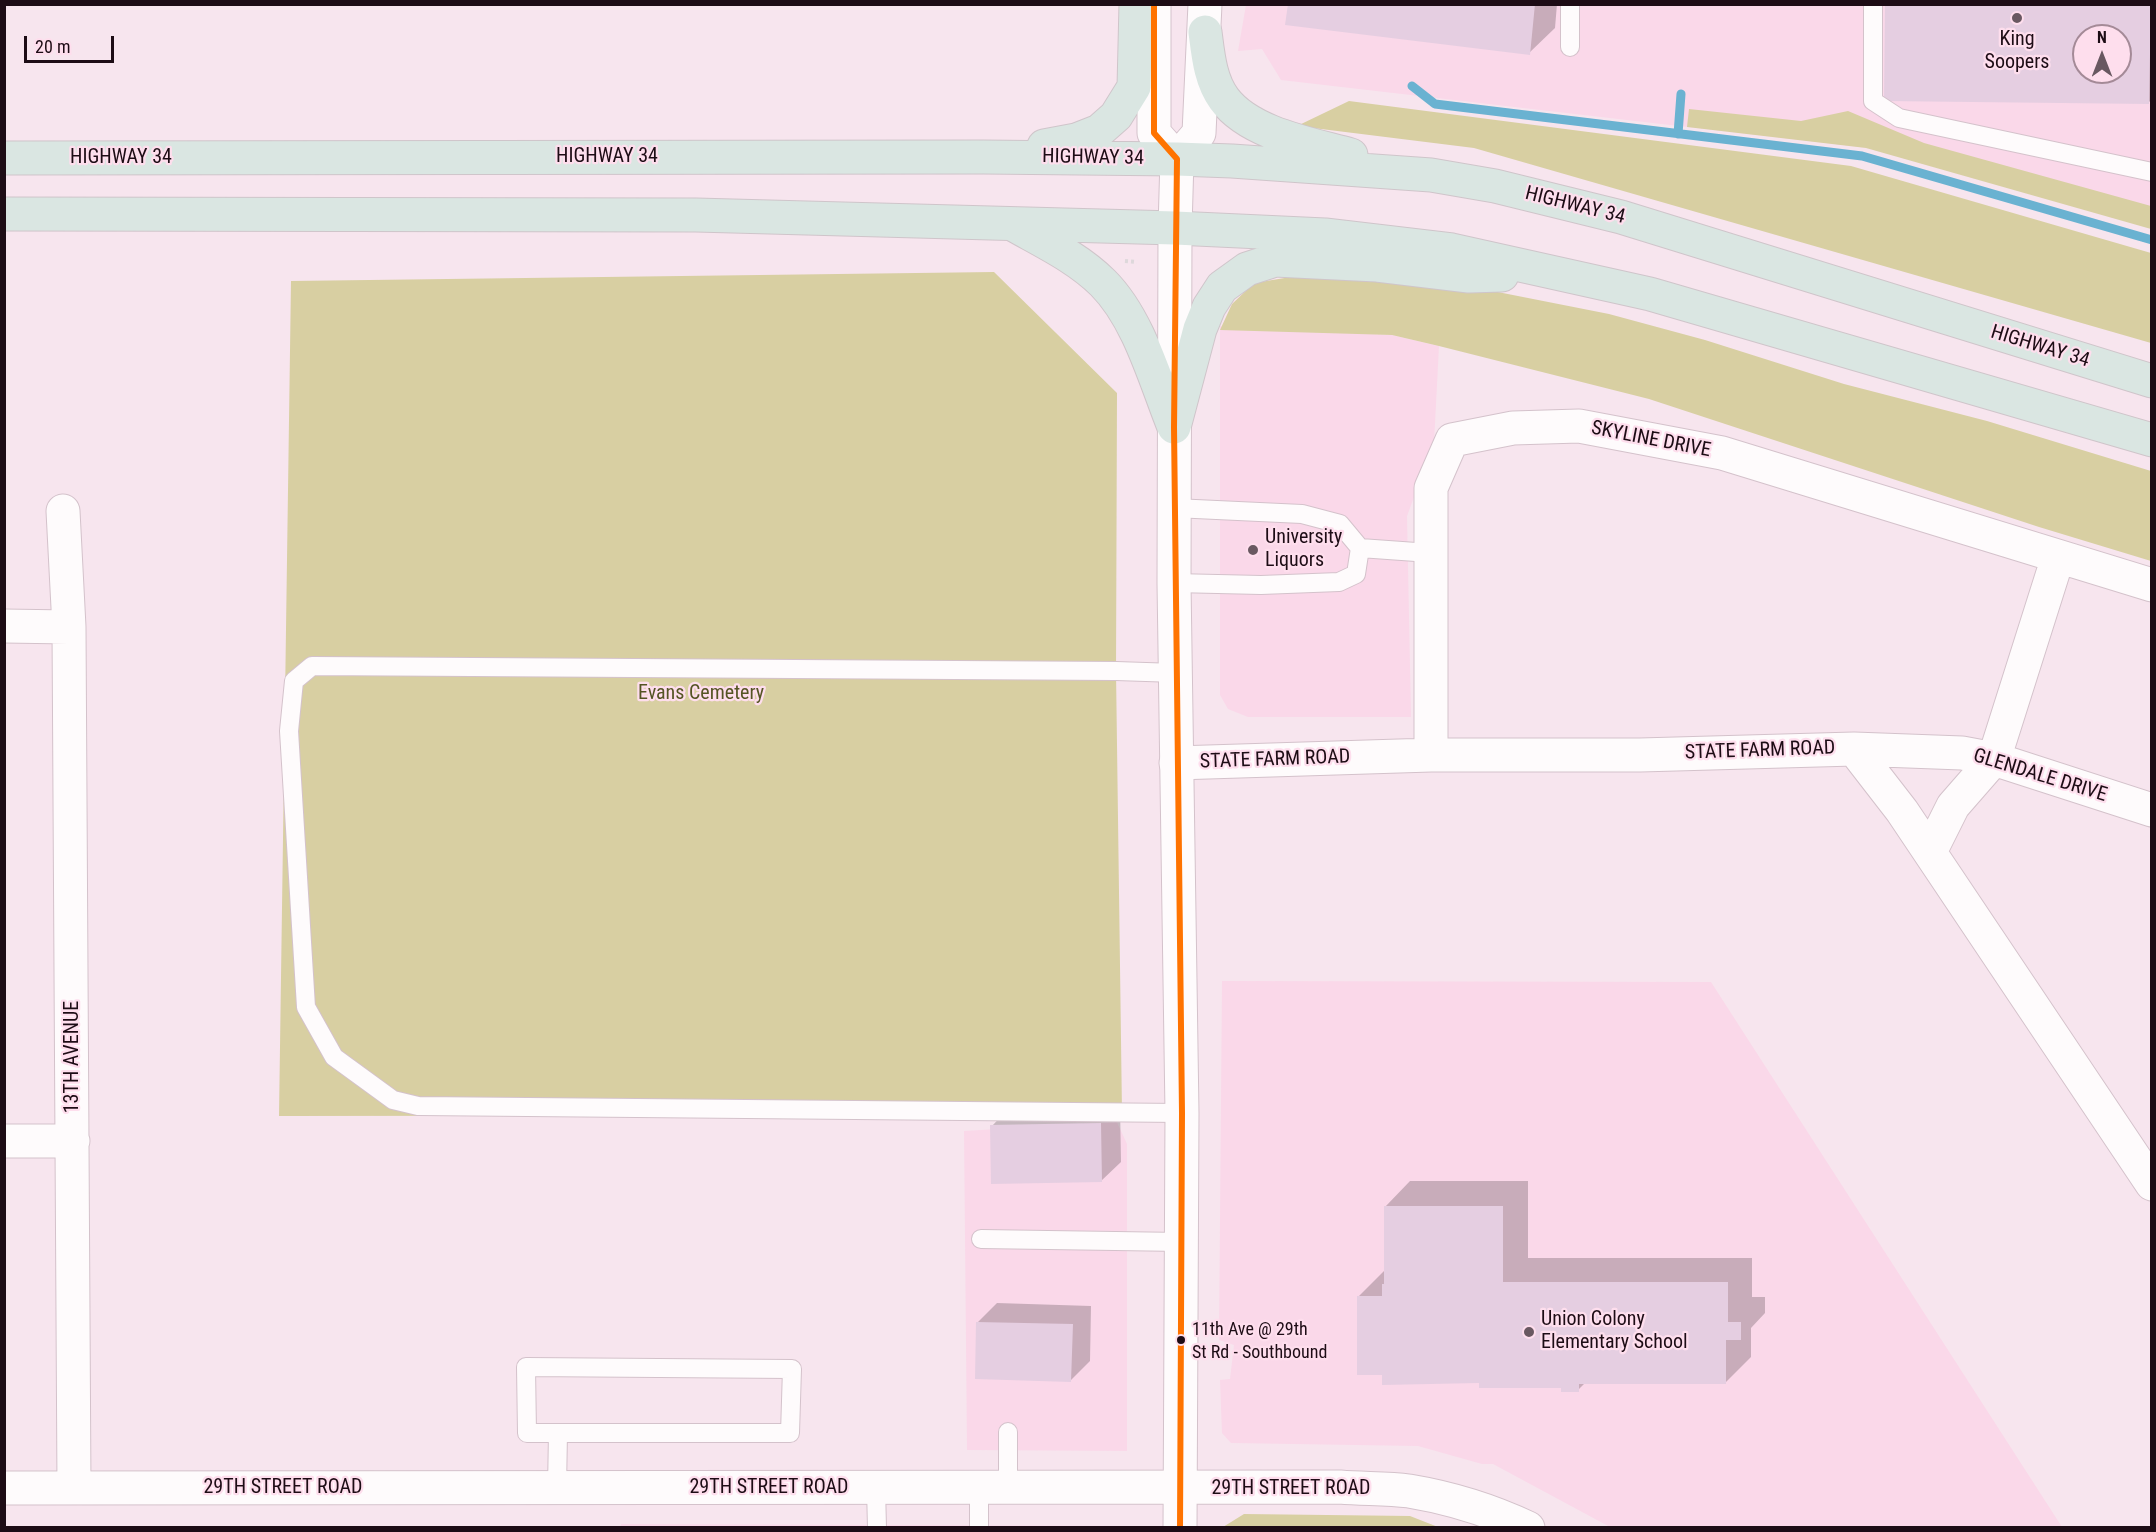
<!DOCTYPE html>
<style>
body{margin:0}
#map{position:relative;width:2156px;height:1532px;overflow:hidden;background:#f7e5ee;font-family:"Roboto Condensed",sans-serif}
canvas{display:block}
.frame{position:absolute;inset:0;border:6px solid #1d0c15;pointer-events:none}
.north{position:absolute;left:2072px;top:24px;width:60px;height:60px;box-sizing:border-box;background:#fedeed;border:2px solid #a48a97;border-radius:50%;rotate:0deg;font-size:16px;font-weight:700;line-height:24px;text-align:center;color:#1d0c15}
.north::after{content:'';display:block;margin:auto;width:21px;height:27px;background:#695861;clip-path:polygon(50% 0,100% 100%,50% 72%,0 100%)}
.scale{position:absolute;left:24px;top:36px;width:90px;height:27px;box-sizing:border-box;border:3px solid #1d0c15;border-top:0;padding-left:8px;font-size:18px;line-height:21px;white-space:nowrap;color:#1d0c15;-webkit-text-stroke:4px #fedeed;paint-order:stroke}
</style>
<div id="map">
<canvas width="2156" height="1532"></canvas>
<div class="frame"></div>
<div class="north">N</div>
<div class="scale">20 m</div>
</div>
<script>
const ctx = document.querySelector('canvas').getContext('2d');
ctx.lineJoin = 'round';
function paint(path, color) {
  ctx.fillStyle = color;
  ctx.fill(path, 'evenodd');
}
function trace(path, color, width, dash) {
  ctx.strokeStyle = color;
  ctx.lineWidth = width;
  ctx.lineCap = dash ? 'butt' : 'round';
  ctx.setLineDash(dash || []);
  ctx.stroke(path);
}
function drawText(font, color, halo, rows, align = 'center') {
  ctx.font = font + ' "Roboto Condensed",sans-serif';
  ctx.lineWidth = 4.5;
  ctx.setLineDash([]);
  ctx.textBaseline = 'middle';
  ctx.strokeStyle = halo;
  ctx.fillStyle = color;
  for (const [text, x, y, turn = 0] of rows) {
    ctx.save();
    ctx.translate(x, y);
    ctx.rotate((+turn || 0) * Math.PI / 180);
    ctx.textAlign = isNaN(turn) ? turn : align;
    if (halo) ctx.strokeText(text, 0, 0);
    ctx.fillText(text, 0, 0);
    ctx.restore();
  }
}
paint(new Path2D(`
 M1246,5H2151V213L1869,148L1281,80L1262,49L1238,51ZM2084,36H2120V72H2084Z
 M1220,326L1392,335L1439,346L1434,443L1407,516L1411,717H1248L1228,709L1220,695Z
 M1222,981L1711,982L2062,1527H1610L1493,1464H1482L1418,1446L1231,1443L1222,1433L1220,1380L1230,1379L1234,1345L1219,1340Z
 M1117,1122L1127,1144V1451L967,1450L964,1131Z
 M621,1524L1133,1526V1527L620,1528Z`), '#fad8e9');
paint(new Path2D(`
 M1349,101L1851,166L2151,253V343L1474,148L1297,126Z
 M1689,109L1801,121L1848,111L1924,143L2151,206V229L1866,148L1687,127Z
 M994,272L1117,393L1116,671L1122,1113L1113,1115L279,1116L291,281Z
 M1297,276L1442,281L1609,314L1705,340L1844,384L1987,421L2151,471V561L2039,527L1649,399L1439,346L1392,335L1220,330L1232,304L1254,283Z
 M1244,1514L1410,1516L1438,1527H1223Z`), '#d8cfa2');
paint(new Path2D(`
 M1289,4H1557L1555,28L1529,53Z
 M1886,4H2152V99L2149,102ZM2084,36H2120V72H2084Z
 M1120,1105L1121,1162L1101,1181L992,1126L1011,1106Z
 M1410,1181H1528V1258H1752V1297H1765V1313L1751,1328V1357L1725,1383L1586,1382L1578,1390L1563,1387L1383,1374L1359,1296L1384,1271L1385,1207Z
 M997,1303L1091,1306L1090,1361L1071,1380L978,1322Z`), '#0003');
trace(new Path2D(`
 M1412,86L1435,104L1862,156L2152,240
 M1678,134L1681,94`), '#6ab2d1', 9);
paint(new Path2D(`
 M1288,4H1535L1530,55L1285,25Z
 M1885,4H2151L2149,104L1884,101ZM2084,36H2120V72H2084Z
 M1101,1123L1102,1182L991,1184L990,1125Z
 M1384,1206H1503V1282H1728V1322H1741V1340H1726V1384H1579V1392H1561V1388H1479V1383L1382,1385V1375H1357V1296H1382V1284H1384Z
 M976,1322L1073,1324L1071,1382L975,1379Z`), '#e5cee1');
const service = new Path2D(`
 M1570,4V47
 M1873,4V101L1899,118L2152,172
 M1174,508L1302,514L1340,524L1360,548L1356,574L1339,582L1261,585L1174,583
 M1360,548L1430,553
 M1176,673L1116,671L312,666L294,681L289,731L306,1007L334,1057L393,1100L418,1106L1182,1113
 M981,1239L1182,1242
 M526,1367L792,1369L790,1433H527Z
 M1008,1432V1488
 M557,1488L558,1433
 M876,1488L877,1528
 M979,1489V1528`);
const minor = new Path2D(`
 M63,511L69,627L74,1488
 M4,626L69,627
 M1854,749L1902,811L2152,1184
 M1431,755V488L1452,440L1513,428L1579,426L1722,453L2152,585
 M1176,763L1431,755H1640L1854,749L1962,753L1994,759L2152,810
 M1930,852L1953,806L1994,759L2058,557
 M4,1141H73
 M4,1488L1340,1487C1363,1489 1387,1488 1409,1491C1451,1498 1490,1510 1528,1528`);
const secondary = new Path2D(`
 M1154,4V133L1177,159
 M1180,1528L1182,1113L1174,583L1175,228L1177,159L1199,133L1205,4`);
const trunk = new Path2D(`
 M1205,32C1208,55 1210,80 1224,99C1250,134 1311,144 1351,155
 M1044,146L1076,140L1099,131L1116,116L1134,87L1136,4
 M4,158L983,157L1177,159L1232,161L1431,175L1495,186L1621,217L2152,381
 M4,214L696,215L1175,228L1325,235L1452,250L1650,294L2152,440
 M1014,225C1044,242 1078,258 1103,283C1139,319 1155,380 1174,427
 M1174,427L1200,329L1209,307L1222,287L1247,269L1275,260L1377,265L1469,276L1502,275`);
trace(service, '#d4c2cb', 20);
trace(minor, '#d4c2cb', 35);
trace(secondary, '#d4c2cb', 35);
trace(trunk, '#cfc5ca', 35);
trace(new Path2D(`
 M1125,261L1137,262`), '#ded8db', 4, [3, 3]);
trace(service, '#fefbfc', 18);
trace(minor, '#fefbfc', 33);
trace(secondary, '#fefbfc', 33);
trace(trunk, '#dae6e2', 33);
trace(new Path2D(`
 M1154,4V133L1177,159L1174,427L1182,1113L1180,1528`), '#ff7300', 6);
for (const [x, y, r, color] of [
 [2017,18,6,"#695861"],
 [1253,550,6,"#695861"],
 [1529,1332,6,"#695861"],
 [1181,1340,5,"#1d0c15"]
]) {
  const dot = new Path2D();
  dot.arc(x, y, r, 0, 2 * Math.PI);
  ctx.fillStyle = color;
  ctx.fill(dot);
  trace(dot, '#fedeed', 2);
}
drawText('18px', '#1d0c15', '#fedeed', [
 ["11th Ave @ 29th",1192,1330],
 ["St Rd - Southbound",1192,1353]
], 'left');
drawText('20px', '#1d0c15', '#fedeed', [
 ["King",2017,40,"center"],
 ["Soopers",2017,63,"center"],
 ["University",1265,538],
 ["Liquors",1265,561],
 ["Union Colony",1541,1320],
 ["Elementary School",1541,1343]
], 'left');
drawText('20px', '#1d0c15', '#fedeed', [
 ["HIGHWAY 34",607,157],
 ["HIGHWAY 34",121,158],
 ["HIGHWAY 34",1093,158,1],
 ["HIGHWAY 34",1575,206,14],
 ["HIGHWAY 34",2040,347,17],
 ["SKYLINE DRIVE",1651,440,11],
 ["STATE FARM ROAD",1760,751,-2],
 ["STATE FARM ROAD",1275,760,-2],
 ["GLENDALE DRIVE",2040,776,17],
 ["13TH AVENUE",73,1057,-90],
 ["29TH STREET ROAD",283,1488],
 ["29TH STREET ROAD",769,1488],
 ["29TH STREET ROAD",1291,1489]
]);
drawText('20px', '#555424', '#fedeed', [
 ["Evans Cemetery",701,694]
]);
</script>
